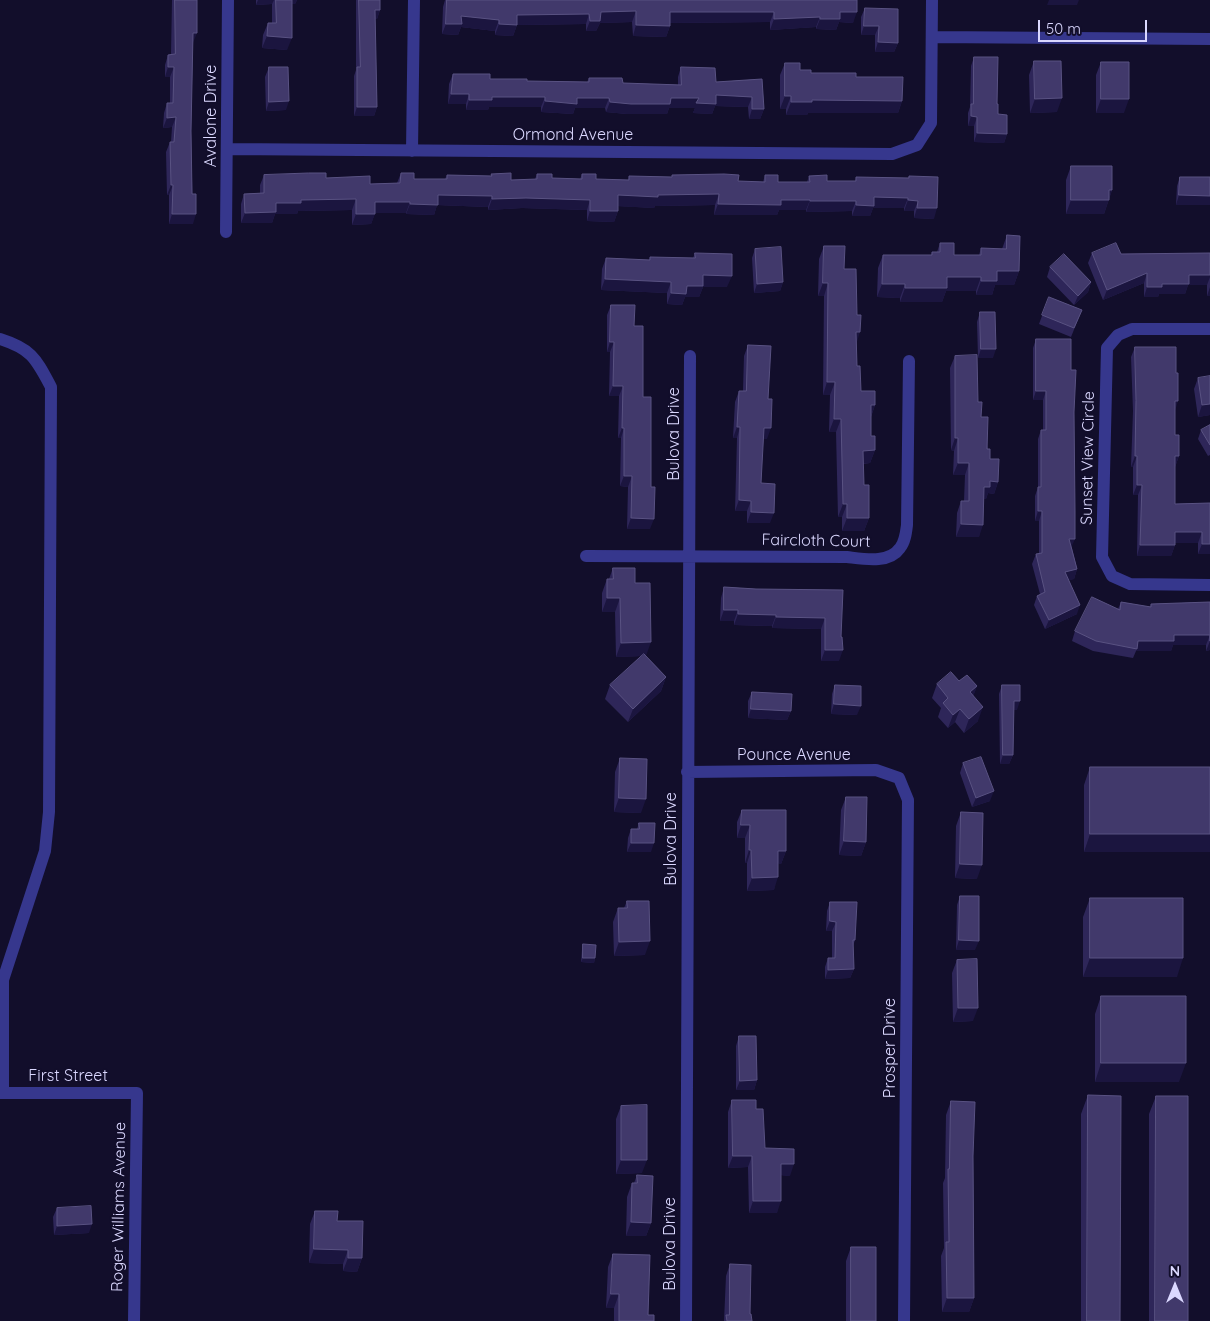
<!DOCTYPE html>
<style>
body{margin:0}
#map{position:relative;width:1210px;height:1321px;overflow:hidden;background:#120e2b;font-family:Quicksand,sans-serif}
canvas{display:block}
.north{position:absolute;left:1150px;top:1261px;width:50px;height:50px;-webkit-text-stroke:4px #120e2b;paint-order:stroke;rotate:0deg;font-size:14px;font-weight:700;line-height:20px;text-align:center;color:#dbd8ff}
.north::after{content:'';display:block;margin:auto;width:18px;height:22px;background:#dbd8ff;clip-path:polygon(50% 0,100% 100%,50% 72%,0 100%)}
.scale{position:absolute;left:1038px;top:20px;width:109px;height:22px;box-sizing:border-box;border:2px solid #dbd8ff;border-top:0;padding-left:6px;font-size:15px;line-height:18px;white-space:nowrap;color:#dbd8ff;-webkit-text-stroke:4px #120e2b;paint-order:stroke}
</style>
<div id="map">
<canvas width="1210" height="1321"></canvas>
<div class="north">N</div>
<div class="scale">50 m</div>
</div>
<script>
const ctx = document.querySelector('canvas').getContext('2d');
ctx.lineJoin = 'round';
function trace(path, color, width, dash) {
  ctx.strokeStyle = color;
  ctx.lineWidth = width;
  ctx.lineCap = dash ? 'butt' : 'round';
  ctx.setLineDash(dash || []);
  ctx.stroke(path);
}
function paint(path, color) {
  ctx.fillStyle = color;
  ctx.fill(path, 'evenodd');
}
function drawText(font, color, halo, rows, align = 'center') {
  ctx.font = font + ' Quicksand,sans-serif';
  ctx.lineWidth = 4;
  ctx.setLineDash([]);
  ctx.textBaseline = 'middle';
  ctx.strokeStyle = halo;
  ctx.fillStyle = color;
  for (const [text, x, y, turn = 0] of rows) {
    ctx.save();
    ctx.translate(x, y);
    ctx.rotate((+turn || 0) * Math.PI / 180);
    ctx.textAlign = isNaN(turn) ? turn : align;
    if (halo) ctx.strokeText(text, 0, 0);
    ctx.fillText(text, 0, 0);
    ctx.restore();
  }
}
trace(new Path2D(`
 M932,37L1210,39
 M227,149L892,154L917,145L931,123L932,0
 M412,151L414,0
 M226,232L228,0
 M1210,329H1132L1118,335L1107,348L1102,557L1112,576L1130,584L1210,585
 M0,339C32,349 36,359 51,387L49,812L45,851L3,980V1093
 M586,556L847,557C864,559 889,564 900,548C905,542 906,533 907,525L909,361
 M687,772L876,770L899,778L908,800L904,1321
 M0,1093H137L134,1321
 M686,1321L690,356`), '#36378d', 12);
paint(new Path2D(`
 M172,0H197L193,42L191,131L193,224H169V195H167L166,152L170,142H171L172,127L163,128L164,113L167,103H170V77H165V65L168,55L171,54Z
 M256,0H297L295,4H292L287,50L262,48L263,35L268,23H272V4L256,5Z
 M356,0H380V10L377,19H375L377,107L374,116H354V76L356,70Z
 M445,0H857L853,23L839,22L836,30L816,29V27L770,30V22L670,23V26L666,37L633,36L632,22L600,23L596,31H586V24L517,25L513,36L495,35V31L461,27L458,35L442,34L443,7Z
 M865,8L898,43L894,52H875V35H861V17Z
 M974,57L997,104L998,114L1007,134L1004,143L974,142V126H968V113L970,107L971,66Z
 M1034,61L1057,112L1030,113L1029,75Z
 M1101,62L1124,113H1096V75Z
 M785,63L800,70L811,73L856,77L902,101L898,113H808L807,115H786V109H780V75Z
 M269,67L286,110L266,111L265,77Z
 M681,67L716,82L762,79L764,109L760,119H749L748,107L715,106L712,114L693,113L695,108H669L667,114H627L606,112L605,108H575L573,114L541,112V107H489L488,110H466V104H448L449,84L453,74L490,79L527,81L587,82L589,78L623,83L678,85V77Z
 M1071,166L1112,190L1104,214H1066V180Z
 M401,173L414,179H445L447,175L491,176V174L511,180L535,179L537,174L552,178L580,179L582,174L596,179L628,180L629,176L672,177V175L738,181L763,182L765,175L778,182H807L809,176L827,181H855L856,177L908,178L909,176L934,219L914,218V211H904V208H873L870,216H852V211L806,212V210H779L777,215H714L715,205L655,206L654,208L618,206V211L614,222L587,221V210L522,208L488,210V207L437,205L434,215L406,214V213H375L371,224L352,225V210L298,211L297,214H275L272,223H241V204L244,194L260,193V185L264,175L326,178L370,184L397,183Z
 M1180,177H1210V205H1176L1177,186Z
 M1007,235L1019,271L1014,285H995L992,295H976V291H946L942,302H900V298L877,297L878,268L883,255H931L932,252H937L940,243L954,255H979L981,248L1002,249Z
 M824,246L844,269L856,344L857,366L861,391L875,405L871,417V436L875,450L870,463L863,464L864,485L869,518L864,531H842V517H838L836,432H829L830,395H823L824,296H818L819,259Z
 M755,249L783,282L780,291L754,293L752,258Z
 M695,253L727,287H703L699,297H685L682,305L667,304V293L601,290L602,269L606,258L649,260L650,257L693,258Z
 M1092,253L1121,254L1210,253V296H1207V285H1188L1185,294H1159L1158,297H1144V283L1103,300L1088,263Z
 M1050,267L1091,282L1088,292L1074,305L1047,277Z
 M1049,297L1082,310L1071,337L1039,324Z
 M611,305L634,326L643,397L650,529H627L628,487L620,486L621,438H618L619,396H609L610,352H607V315Z
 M980,312L993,358H978L977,322Z
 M1036,339L1071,370L1074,412L1072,548L1077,569L1074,579L1068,580L1077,614L1045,629L1034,605L1037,596L1040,594L1032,564L1036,554H1039V521H1035V496L1038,487V439L1041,430H1043V400H1033V348Z
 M748,345L767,439H763L761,483L770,523H747V511H735L737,438H733L735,402L739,391H743L744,356Z
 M1135,347L1175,410V435L1179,456L1175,467V504L1210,503V554H1198V543H1175V545L1171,556H1137L1138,495H1133V467H1131L1133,411L1131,357Z
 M955,356L978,402L981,417L990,459L998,482L994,494L988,493L986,499H984L979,537H956L957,513L961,501H964L965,475H953L954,451L951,450L950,368Z
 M1198,378L1210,415L1198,417L1194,389Z
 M1210,425V455L1208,456L1198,439L1201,430Z
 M613,568L635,583L646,656L666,677L661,691L628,722L605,699L610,685L641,656L616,657L615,612H602V593L607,579H609Z
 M724,587L756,589L843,590L839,661H821V629L772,628V626L734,625V621H720L721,598Z
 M1121,602L1150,607L1151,604L1210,602V650L1206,651V645H1173L1171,651H1136L1133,658L1093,651L1072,641L1075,631L1118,609Z
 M959,681L977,686L973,696L978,721L964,733L955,722L948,728L938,717L941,708L932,698L937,684Z
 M835,685L857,715L831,714L832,694Z
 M1002,685L1017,710H1014L1013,755L1009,764H1000L999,694Z
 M752,692L791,711L787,720L748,718V701Z
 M620,758L641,813L614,812L615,772Z
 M963,763L990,801L972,807L960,773Z
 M1090,767H1210V852H1084V785Z
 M846,797L866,842L861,856L839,855L841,810Z
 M742,810L786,851L781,864L778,863L774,890L747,891V863H745V838H737V822Z
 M961,812L977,879L955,878L956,826Z
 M639,823L651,852H627L628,838L631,829H637Z
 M960,896L975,950H956L957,905Z
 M1090,898L1177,977H1083V917Z
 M627,901L645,955L614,956L613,922L618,908H624Z
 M830,902L855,940L853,946L854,969L850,978L825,979V967L828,958H832V931H826L827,911Z
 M583,944L595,958L594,963L581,962L582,949Z
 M957,960L973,1021L953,1022L952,973Z
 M1101,996L1179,1082H1095V1014Z
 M739,1036L757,1080L754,1090H736V1046Z
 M1088,1095L1120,1321H1081V1114Z
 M1156,1096L1188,1321H1149V1114Z
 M732,1100L765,1148L790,1176L781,1175L777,1213H749L748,1167L728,1168V1112Z
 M951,1101L973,1156L974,1298L969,1312H942L941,1256L944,1248L943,1183L945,1178L946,1115Z
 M621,1106L642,1173L616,1174V1119Z
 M637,1175L651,1223L646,1236H626L627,1197L632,1183H634Z
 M57,1208L89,1233L54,1235L53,1217Z
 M315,1211L337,1221L362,1258L357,1272L343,1271V1264L309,1263L310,1224Z
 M851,1247L876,1321H846V1261Z
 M613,1254L648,1315L654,1321H614V1308H606L608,1267Z
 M730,1264L750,1314L752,1321H724L726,1276Z`), '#2e2659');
paint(new Path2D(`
 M258,0H274L272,4L256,5Z
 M289,0H297L295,4H288Z
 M1049,0H1079L1077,5H1047Z
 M375,10H380L377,19H372Z
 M636,11L632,22L600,23L596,31H586L590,21L601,12Z
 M670,12H774L770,22L666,23Z
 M840,12H857L853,23L839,22L836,30L816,29L820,19Z
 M589,14L586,24L517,25L513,36L495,35L499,24L517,15Z
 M461,16L499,20L495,31L461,27L458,35L442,34L446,24Z
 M820,17L816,27L770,30L774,19Z
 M636,25L670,26L666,37L633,36Z
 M864,26H879L875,35H861Z
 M193,33H197L193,43Z
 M267,36L292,38L287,50L262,48Z
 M878,42L898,43L894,52H875Z
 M168,67H174L170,77H165Z
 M451,94H469L466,104H448Z
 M716,95L752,97L748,107L715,106L712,114L693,113L695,108H669L667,114H627L606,112L610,102Z
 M785,96H791L786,109H780Z
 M492,97H545L541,107H489L488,110H466L469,100Z
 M577,98H609L605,108H575L573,114L541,112L545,101Z
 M1062,98L1057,112L1030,113L1035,99Z
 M1101,99H1129L1124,113H1096Z
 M812,100L902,101L898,113H808L807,115H786L791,102Z
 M289,101L286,110L266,111L269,102Z
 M357,107H377L374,116H354Z
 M752,109H764L760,119H749Z
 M971,116L977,117L974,126H968Z
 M176,117L172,127L163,128L167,118Z
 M977,133L1007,134L1004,143L974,142Z
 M171,185H173L169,195H167Z
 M1109,190H1112L1104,214H1066L1071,200Z
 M719,194L715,205L655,206L654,208L614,206L618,195Z
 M438,195L492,196L488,207L437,205L434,215L406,214L410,204Z
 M1179,195L1210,196V205H1176Z
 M874,197L908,198L904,208H873L870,216H852L856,205Z
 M526,198L590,200L587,210L522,208L488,210L492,199Z
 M356,199L352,210L298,211L297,214H275L272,223H241L245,213L276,203L301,200Z
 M781,200H810L806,210H779L777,215H714L718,204Z
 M908,200L918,201L914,211H904Z
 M810,201H856L852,211L806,212Z
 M375,202H410L406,213H371Z
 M917,208H937L934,219L914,218Z
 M590,211H618L614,222L587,221Z
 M172,214H196L193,224H169Z
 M356,214H375L371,224L352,225Z
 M997,271H1019L1014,285H995L992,295H976L981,281Z
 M1147,273L1144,283L1103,300L1107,290Z
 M703,275L732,276L727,287H703L699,297H685L682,305L667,304L671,293L687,286Z
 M1189,275H1210V277L1207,285H1188L1185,294H1159L1158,297H1144L1147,287L1162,284Z
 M947,277H981L976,291H946L942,302H900L905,288Z
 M605,279L671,282L667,293L601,290Z
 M783,282L780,291L754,293L757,284Z
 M1091,282L1088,292L1074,305L1078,296Z
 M823,283H828L824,296H818Z
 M882,284H905L900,298L877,297Z
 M1210,287V296H1207Z
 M856,332H860L856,345Z
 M610,342H614L610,352H607Z
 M981,349H996L993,358H978Z
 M827,382H835L830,395H823Z
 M613,386H623L619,396H609Z
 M1036,391H1046L1043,400H1033Z
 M1175,401H1178L1175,411Z
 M1210,404V415L1198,417L1202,405Z
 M871,405H875L870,419Z
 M834,419H841L836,432H829Z
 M737,427H740L737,438H733Z
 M622,428H624L621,438H618Z
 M764,428H771L767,439H760Z
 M955,438H958L954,451L951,450Z
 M875,450L870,463L858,464L863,451Z
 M1135,456H1137L1133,467H1131Z
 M1175,456H1179L1175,467Z
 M958,463H969L965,475H953Z
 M624,476H632L628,487L620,486Z
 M990,481L998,482L994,494L988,493L986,499H980L984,487Z
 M1137,485H1142L1138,495H1133Z
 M739,500L751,501L747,511H735Z
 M843,504H847L842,517H838Z
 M1038,511H1042L1039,521H1035Z
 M751,512L774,513L770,523H747Z
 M631,518L654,519L650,529H627Z
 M847,518H869L864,531H842Z
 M961,524L983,525L979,537H956Z
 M1175,532H1202L1198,543H1171Z
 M1069,539H1075L1071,548Z
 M1202,544H1210V554H1198Z
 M1140,545H1175L1171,556H1137Z
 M1077,569L1074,579L1061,582L1065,572Z
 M607,598H620L615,612H602Z
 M1080,605L1077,614L1045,629L1049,620Z
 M724,610H738L734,621H720Z
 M738,614L776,615L772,626L734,625Z
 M776,617L825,618L821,629L772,628Z
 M1174,635H1210L1206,645H1173L1171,651H1136L1138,641Z
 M1210,641V650L1206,651Z
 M651,642L646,656L616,657L621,643Z
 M825,650H843L839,661H821Z
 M666,677L661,691L628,722L633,709Z
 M977,686L972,700L970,692Z
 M1014,701H1020L1017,710H1011Z
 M834,704L861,706L857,715L831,714Z
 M983,707L978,721L964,733L969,719Z
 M751,709L791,711L787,720L748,718Z
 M960,709L955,722L948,728L953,715Z
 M1003,755H1013L1009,764H1000Z
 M994,791L990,801L972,807L976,798Z
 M619,798L646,799L641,813L614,812Z
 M741,825H750L745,838H737Z
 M1090,834H1210V852H1084Z
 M844,841L866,842L861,856L839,855Z
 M631,843H654L651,852H627Z
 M749,850H751L747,863H745Z
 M778,851H786L781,864L773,863Z
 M960,864L982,865L977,879L955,878Z
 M778,877L774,890L747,891L752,878Z
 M830,921L836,922L832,931H826Z
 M959,940L979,941L975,950H956Z
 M650,941L645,955L614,956L619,942Z
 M583,958H595L594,963L581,962Z
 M1090,958H1183L1177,977H1083Z
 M854,969L850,978L825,979L828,970Z
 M958,1008H978L973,1021L953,1022Z
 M1101,1063H1186L1179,1082H1095Z
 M757,1080L754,1090H736L740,1081Z
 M733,1156H752L748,1167L728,1168Z
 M621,1160H647L642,1173L616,1174Z
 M781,1164H794L790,1176L777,1175Z
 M753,1201H781L777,1213H749Z
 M631,1222L651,1223L646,1236H626Z
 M92,1224L89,1233L54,1235L57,1226Z
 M314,1249L348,1250L343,1264L309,1263Z
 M348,1258H362L357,1272L343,1271Z
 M611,1294H619L614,1308H606Z
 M947,1298H974L969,1312H942Z`), '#1b153f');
const building = new Path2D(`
 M175,0H197V33H193L191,131L192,194H196V214H172L173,185H171L170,142H174L176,117L167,118V103H173L174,67H168V55L175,54Z
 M276,0H292V38L267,36L268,23H276Z
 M359,0H380V10H375L377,107H357V67H360Z
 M447,0H857V12H840V19H820V17L774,19V12H670V26L636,25V11L601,12L600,21H590L589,14L517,15V25L499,24V20L461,16L462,24H446Z
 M865,8L898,9V43L878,42L879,26H864Z
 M974,57H998L997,104H998V114L1007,115V134L977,133V117L971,116V104H973Z
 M1034,61H1061L1062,98L1035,99Z
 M1101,62H1129V99H1101Z
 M785,63H800V70H811V73H856V77H903L902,101L812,100V102H791V96H785Z
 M269,67H288L289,101L269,102Z
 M681,67L715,68L716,82L762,79L764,109H752V97L716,95V104L696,103L699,98H671L670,104H631L610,102L609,98H577V104L545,101V97H492V100H469V94H451L453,74H490V79H527V81L589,82V78H622L623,83L681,85Z
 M1071,166H1112V190H1109V200H1071Z
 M309,173H326V178L370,176V184L400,183L401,173H414V179H447V175L492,176L491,174L511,173V180L537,179V174H552V178L582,179V174H596V179L629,180V176L672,177V175L724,174L739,175L738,181L765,182V175H778V182H810L809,176L827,175V181H856V177L909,178V176L938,177L937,208H917L918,201L908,200V198L874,197V206L856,205V201H810V200H781V205L718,204L719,194L658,195V197L618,195V211H590V200L526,198L492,199V196L438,195V205L410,204V202H375V214H356V199L301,200V203H276V212L245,213L244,194L264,193V175Z
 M1180,177H1210V196L1179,195Z
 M1007,235L1020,236L1019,271H997V281H981V277H947V288H905V284H882L883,255H932V252H940V243H954V255H981V248L1006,249Z
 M1116,243L1121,254L1210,253V275H1189V284H1162V287H1147V273L1107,290L1092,253Z
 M824,246H845L844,269H856L857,315H861L860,332H856L857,366H860L861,391H875V405H871V436H875V450L863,451L864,485H869V518H847V504H843L841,419H834L835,382H827L828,283H823Z
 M781,247L783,282L757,284L755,249Z
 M695,253L732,254V276L703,275V286H687L686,294L671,293V282L605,279L606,258L650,260V257L695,258Z
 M1064,254L1091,282L1078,296L1050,267Z
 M1049,297L1082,310L1074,328L1042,315Z
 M611,305H635L634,326H643V397H651V487H655L654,519L631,518L632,476H624V428H622L623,386H613L614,342H610Z
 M980,312H995L996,349H981Z
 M1036,339H1071V370H1076L1074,412L1075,511V539H1069L1077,569L1065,572L1080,605L1049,620L1037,596L1045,592L1036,554L1042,553V511H1038V487H1041V430H1046V391H1036Z
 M748,345L771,346L768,399H772L771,428H764L761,483L775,484L774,513L751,512V501L739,500L740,427H737L739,391H746Z
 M1135,347H1176V373H1178V401H1175V435H1179V456H1175V504L1210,503V544H1202V532H1175V545H1140L1142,485H1137V456H1135L1136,401Z
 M977,355L978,402H982L981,417H988L987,449H990V459H999L998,482L990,481V487H984L983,525L961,524V501H969V463H958V438H955V356Z
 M1210,376V404L1202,405L1198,378Z
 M1210,425V445L1201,430Z
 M613,568H635V583H650L651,642L621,643L620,598H607V579H613Z
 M724,587L756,589L843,590L841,637H842L843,650H825V618L776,617V615L738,614V610H724Z
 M1092,597L1120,610L1121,602L1151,607V604L1210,602V641V635H1174V641H1138L1137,649L1096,641L1075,631Z
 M644,654L666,677L633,709L610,685Z
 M951,672L959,681L967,675L977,686L970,692L983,707L969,719L960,709L953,715L943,703L948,698L937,684Z
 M835,685L861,686V706L834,704Z
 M1002,685H1020V701H1014L1013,755H1003Z
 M752,692L792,694L791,711L751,709Z
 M981,757L994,791L976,798L963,763Z
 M620,758L647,759L646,799L619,798Z
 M1090,767H1210V834H1090Z
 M846,797H867L866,842L844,841Z
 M742,810H786V851H778V877L752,878L751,850H749L750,825H741Z
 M961,812L983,813L982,865L960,864Z
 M639,823H655L654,843H631V829H639Z
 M960,896H979V941L959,940Z
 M1090,898H1183V958H1090Z
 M627,901H649L650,941L619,942L618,908H627Z
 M830,902H857L855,940H853L854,969L828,970V958H835L836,922L830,921Z
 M583,944L596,945L595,958H583Z
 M977,959L978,1008H958L957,960Z
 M1101,996H1186V1063H1101Z
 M739,1036H756L757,1080L740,1081Z
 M1088,1095L1121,1096L1120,1321H1087Z
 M1156,1096H1188V1321H1155Z
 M732,1100H756V1109H763L765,1148L794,1149V1164H781V1201H753L752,1156H733Z
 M951,1101L975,1102L973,1156L974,1298H947L946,1242H949L948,1169H949Z
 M647,1105V1160H621V1106Z
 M637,1175L653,1176L651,1223L631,1222L632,1183H637Z
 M91,1206L92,1224L57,1226V1208Z
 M315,1211H338L337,1221H363L362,1258H348V1250L314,1249Z
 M851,1247H876V1321H851Z
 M613,1254L650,1255L648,1315H654V1321H619V1294H611Z
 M730,1264L751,1265L750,1314H751L752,1321H727L726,1315H729Z`);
paint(building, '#41396b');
trace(building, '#595282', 1);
drawText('16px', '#dbd8ff', '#120e2b', [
 ["Avalone Drive",211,116,-90],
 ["Ormond Avenue",573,135],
 ["Bulova Drive",674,434,-90],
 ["Sunset View Circle",1088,458,-89],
 ["Faircloth Court",816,541,1],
 ["Pounce Avenue",794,755],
 ["Bulova Drive",671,839,-90],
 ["Prosper Drive",890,1048,-90],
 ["First Street",68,1076],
 ["Roger Williams Avenue",119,1207,-89],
 ["Bulova Drive",670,1244,-90]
]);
</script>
